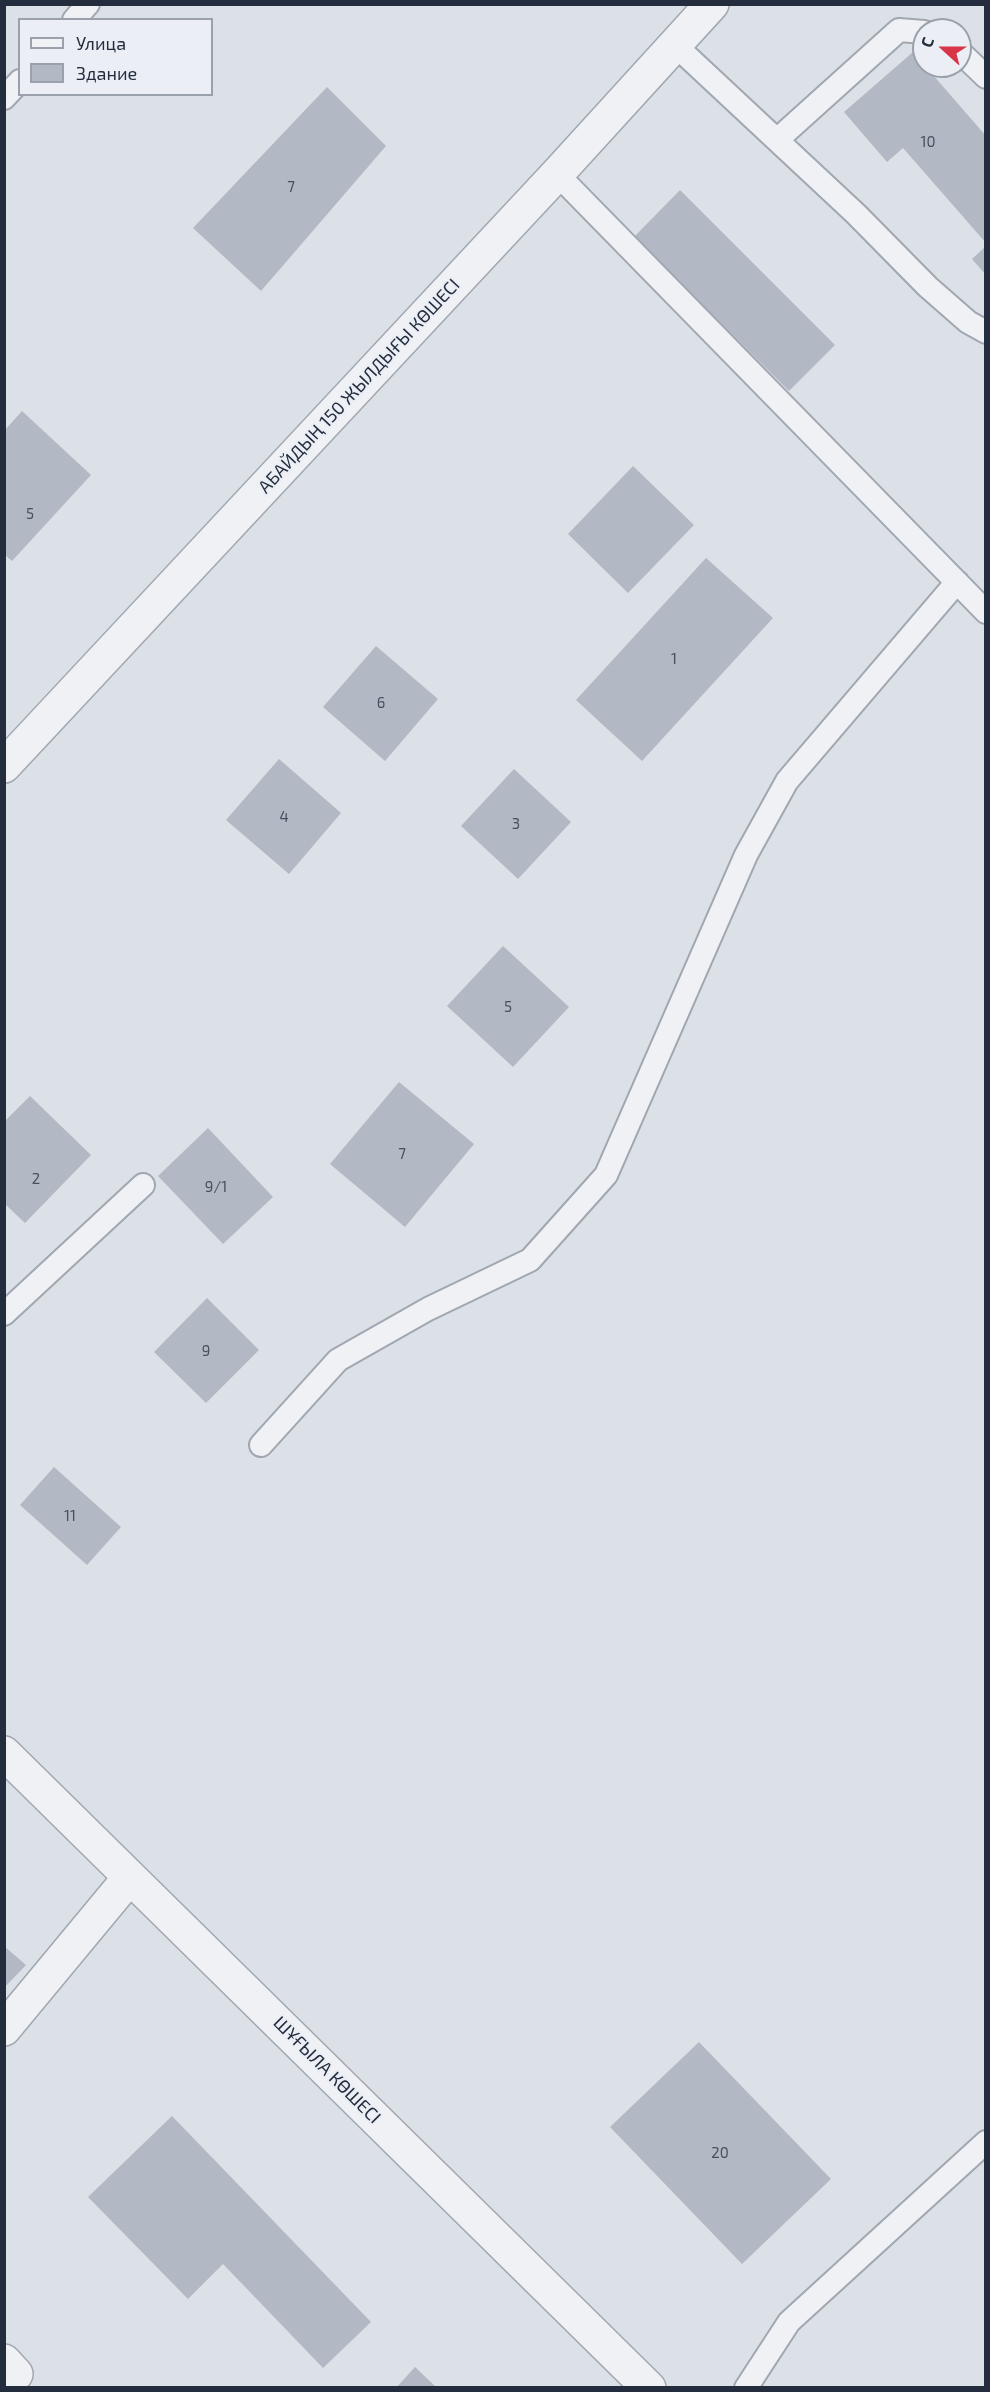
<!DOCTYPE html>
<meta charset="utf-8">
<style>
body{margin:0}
#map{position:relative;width:990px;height:2392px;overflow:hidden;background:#dce0e7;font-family:"Exo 2",sans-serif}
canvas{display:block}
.frame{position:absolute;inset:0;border:6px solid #242d3e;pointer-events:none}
.legend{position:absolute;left:18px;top:18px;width:195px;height:78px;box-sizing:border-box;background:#ebeff5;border:2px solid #9ba1ac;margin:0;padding:8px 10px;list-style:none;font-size:18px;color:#242d3e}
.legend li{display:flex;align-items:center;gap:12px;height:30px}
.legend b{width:30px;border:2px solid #9ba1ac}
.north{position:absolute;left:912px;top:18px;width:60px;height:60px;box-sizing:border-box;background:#ebeff5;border:2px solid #9ba1ac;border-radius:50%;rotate:291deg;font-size:16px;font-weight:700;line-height:24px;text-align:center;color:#242d3e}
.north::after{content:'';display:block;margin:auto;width:21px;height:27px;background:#d83547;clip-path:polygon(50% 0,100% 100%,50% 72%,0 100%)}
</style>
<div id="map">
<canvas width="990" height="2392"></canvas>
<div class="frame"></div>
<ul class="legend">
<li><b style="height:8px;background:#eff1f5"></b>Улица</li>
<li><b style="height:16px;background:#b2b9c4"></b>Здание</li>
</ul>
<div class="north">С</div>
</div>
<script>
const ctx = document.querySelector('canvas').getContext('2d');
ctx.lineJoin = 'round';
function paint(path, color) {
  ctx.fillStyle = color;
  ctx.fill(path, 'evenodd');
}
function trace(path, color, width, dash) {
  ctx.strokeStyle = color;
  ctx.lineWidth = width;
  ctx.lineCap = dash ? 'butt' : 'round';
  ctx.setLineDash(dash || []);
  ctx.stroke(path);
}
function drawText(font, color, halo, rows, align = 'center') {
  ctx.font = font + ' "Exo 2",sans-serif';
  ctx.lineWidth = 4.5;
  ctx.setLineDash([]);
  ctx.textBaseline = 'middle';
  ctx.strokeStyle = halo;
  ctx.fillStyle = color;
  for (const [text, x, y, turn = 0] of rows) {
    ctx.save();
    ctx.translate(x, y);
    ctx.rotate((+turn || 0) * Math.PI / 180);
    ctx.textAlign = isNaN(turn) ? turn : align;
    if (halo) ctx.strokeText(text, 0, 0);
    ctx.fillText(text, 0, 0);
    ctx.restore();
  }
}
paint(new Path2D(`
 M913,52L986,136V243L903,148L887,162L844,112Z
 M327,87L386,146L261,291L193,228Z
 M680,190L835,345L789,391L634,237Z
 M986,246V275L972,259Z
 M22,411L91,475L12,561L4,554V431Z
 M633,466L694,525L628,593L568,534Z
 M706,558L773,618L642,761L576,700Z
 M376,646L438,699L385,761L323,707Z
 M279,759L341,813L289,874L226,820Z
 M514,769L571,822L518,879L461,826Z
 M503,946L569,1007L513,1067L447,1006Z
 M399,1082L474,1144L405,1227L330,1164Z
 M30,1096L91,1155L25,1223L4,1203V1122Z
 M208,1128L273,1197L223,1244L158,1176Z
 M207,1298L259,1350L206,1403L154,1352Z
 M54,1467L121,1527L87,1565L20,1505Z
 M4,1946L26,1965L4,1988Z
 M699,2042L831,2179L742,2264L610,2127Z
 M172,2116L371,2322L323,2368L223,2264L188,2299L88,2197Z
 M415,2367L437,2388H396Z`), '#b2b9c4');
const service = new Path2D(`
 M74,20L88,4
 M675,45L856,214L928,287L968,322L986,332
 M960,52L986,77
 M4,98L20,81
 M778,139L899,30L924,32
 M557,174L986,612
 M4,1314L143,1185
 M261,1445L338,1360L428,1309L530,1260L606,1175L746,855L787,781L957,582
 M746,2388L789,2322L986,2142`);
const minor = new Path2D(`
 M4,766L557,174L712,4
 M4,1753L649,2388
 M4,2029L130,1877
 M4,2361L16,2374`);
trace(service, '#a1a7b1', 26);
trace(minor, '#a1a7b1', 36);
trace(service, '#eff1f5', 22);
trace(minor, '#eff1f5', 33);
drawText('15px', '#485060', null, [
 ["10",928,142],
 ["7",291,187],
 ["5",30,514],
 ["1",674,659],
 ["6",381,703],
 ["4",284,817],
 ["3",516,824],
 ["5",508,1007],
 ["7",402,1154],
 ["2",36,1179],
 ["9/1",216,1187],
 ["9",206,1351],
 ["11",70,1516],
 ["20",720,2153]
]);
drawText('18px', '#242d3e', '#ebeff5', [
 ["АБАЙДЫҢ 150 ЖЫЛДЫҒЫ КӨШЕСІ",359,386,-47],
 ["ШҰҒЫЛА КӨШЕСІ",327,2070,45]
]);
</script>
